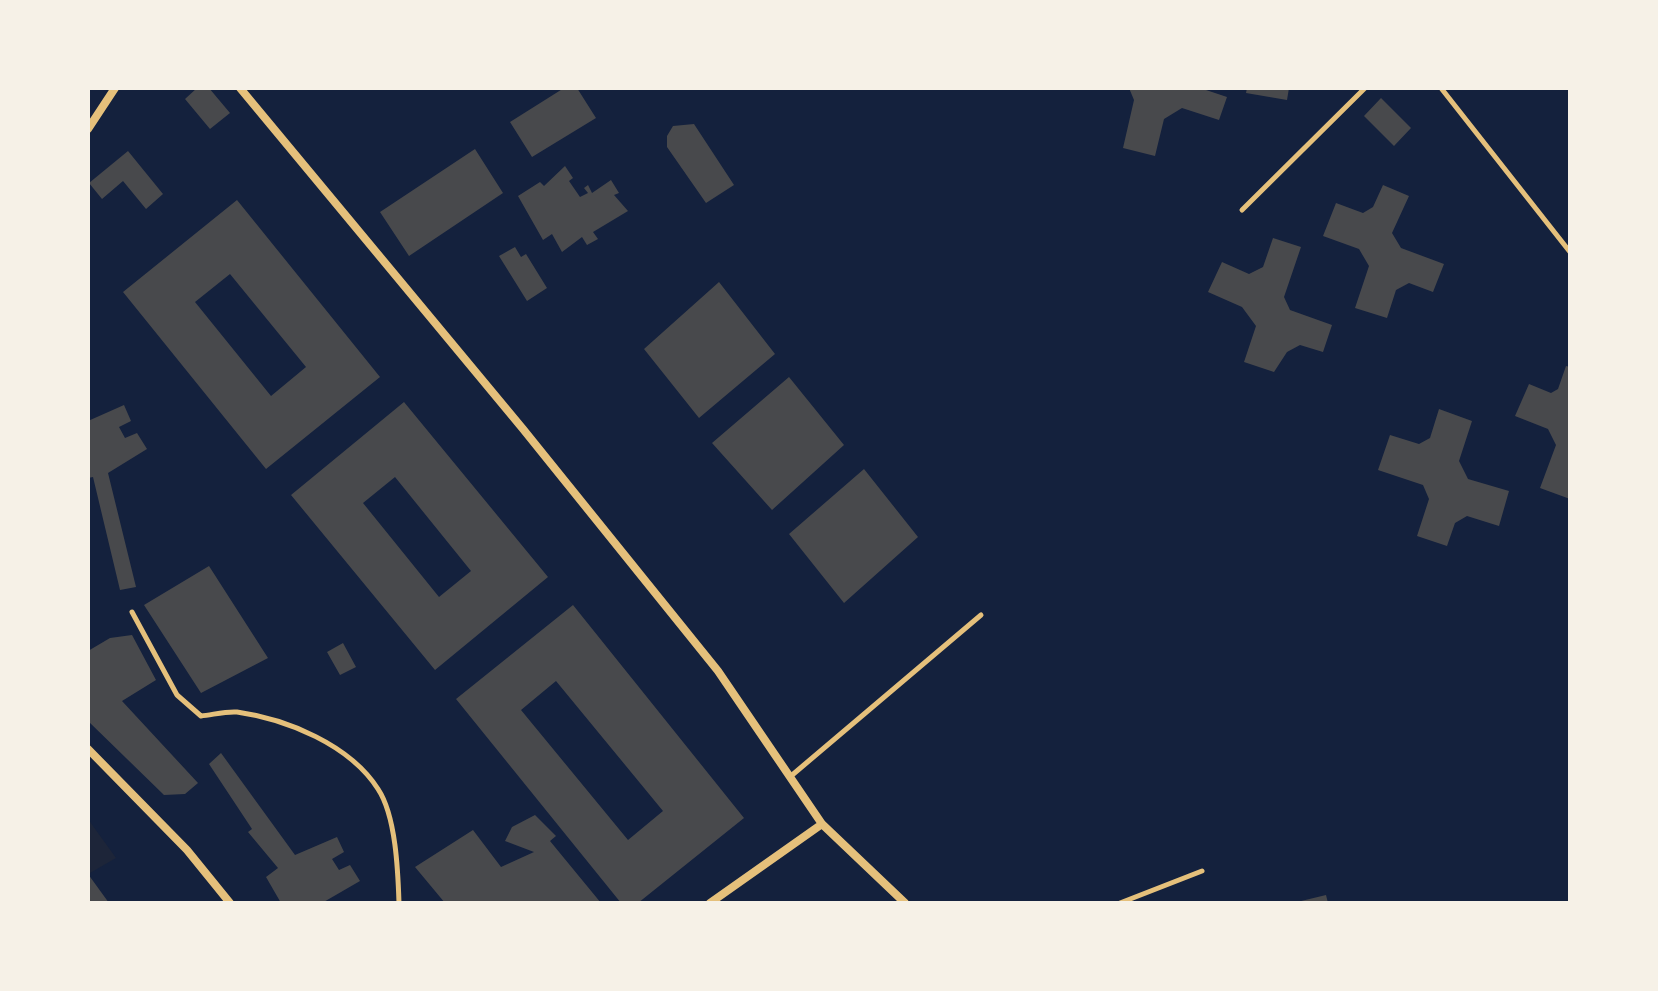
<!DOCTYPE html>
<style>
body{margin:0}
#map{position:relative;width:1658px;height:991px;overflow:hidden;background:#14213d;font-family:Signika,sans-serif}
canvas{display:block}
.frame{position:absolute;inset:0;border:90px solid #f6f1e7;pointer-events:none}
</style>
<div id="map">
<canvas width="1658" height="991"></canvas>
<div class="frame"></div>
</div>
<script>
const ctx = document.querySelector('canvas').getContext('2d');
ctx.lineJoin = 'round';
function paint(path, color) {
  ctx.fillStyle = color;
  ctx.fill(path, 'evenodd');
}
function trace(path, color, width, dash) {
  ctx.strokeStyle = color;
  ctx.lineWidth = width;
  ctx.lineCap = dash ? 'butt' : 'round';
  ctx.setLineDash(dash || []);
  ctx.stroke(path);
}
paint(new Path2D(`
 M88,819L116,858L90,873L88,871Z`), '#1d2539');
paint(new Path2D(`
 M197,88H209L230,113L210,129L185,99Z
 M564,88H577L596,118L532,157L510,122Z
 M1129,88H1200L1227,97L1219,120L1182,108L1164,119L1155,156L1123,148L1134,100Z
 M1247,88H1289L1287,100L1246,93Z
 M1381,98L1411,128L1394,146L1364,116Z
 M694,124L734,185L706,203L667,147V136L673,126Z
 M475,149L503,193L409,256L380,212Z
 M128,151L163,194L146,209L123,181L102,199L89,183Z
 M565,166L573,178L569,181L580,197L588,193L584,188L588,185L592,193L611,180L619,193L614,195L628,211L593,232L598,239L587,245L582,237L562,252L552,234L543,240L518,196L540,182L544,186Z
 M1383,185L1409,196L1392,233L1401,248L1444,264L1433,292L1409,283L1396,290L1387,318L1355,308L1369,266L1359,249L1323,236L1336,203L1363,213L1373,207Z
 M237,200L380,377L266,469L123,292ZM230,274L306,367L271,396L195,302Z
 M1273,238L1301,247L1284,297L1290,310L1332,325L1323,352L1300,345L1287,352L1274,372L1244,362L1256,326L1242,307L1208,292L1222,262L1249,274L1263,267Z
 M515,247L521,257L526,254L547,288L527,301L499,256Z
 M719,282L775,354L699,418L644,349Z
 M1566,366L1570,367V499L1540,488L1556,445L1548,429L1515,416L1529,384L1551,393L1558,389Z
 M789,377L844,445L772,510L712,443Z
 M404,402L548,577L435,670L291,495ZM395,477L471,571L439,597L363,503Z
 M124,405L131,421L119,427L125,438L137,433L147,449L108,473L136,587L120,590L93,477L88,478V421Z
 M1439,409L1472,421L1459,461L1468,479L1509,491L1499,526L1467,516L1455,523L1447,546L1417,536L1429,499L1423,485L1378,470L1390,435L1419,444L1430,438Z
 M864,469L918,537L844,603L789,534Z
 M209,566L268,658L201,693L144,605Z
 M573,605L744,818L638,903H621L456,699ZM556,681L663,811L628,840L521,710Z
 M132,635L156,680L122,701L198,783L185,794L164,795L88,721V651L110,638Z
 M343,643L356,667L340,675L327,652Z
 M221,753L295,855L337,837L344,852L332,859L339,870L350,865L360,881L322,903H281L266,877L278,868L248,832L252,829L209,764Z
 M535,815L556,836L550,841L601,903H445L415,867L473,830L501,867L534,852L505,841L512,827Z
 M88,874L109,903H88Z
 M1326,895L1328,903H1297V902Z`), '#48494c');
trace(new Path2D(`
 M1441,88L1570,252
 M1242,210L1365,88
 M132,612L177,695L201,716C212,715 226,711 237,712C287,719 350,745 378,789C396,816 398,872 399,903
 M791,776L981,615
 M1120,903L1202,871`), '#e5c07b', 5);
trace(new Path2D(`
 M240,88L523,429L718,671L822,824L905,903
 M88,129L115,88
 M88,749L187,850L230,903
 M710,903L822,824`), '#e5c07b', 8);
</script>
